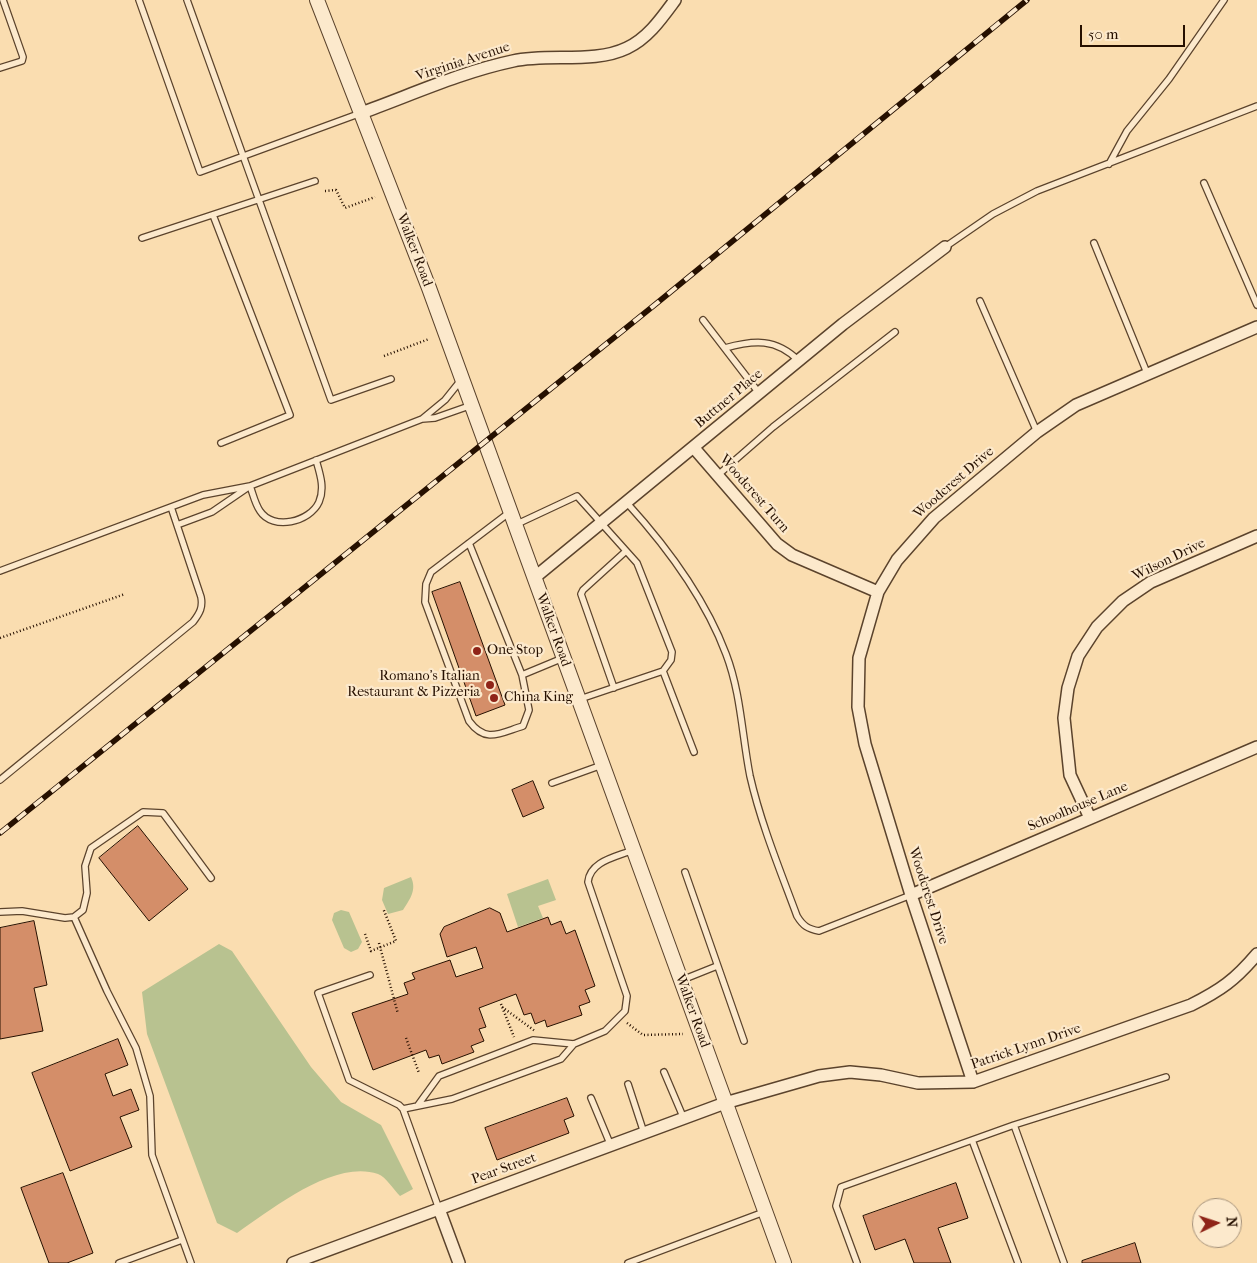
<!DOCTYPE html>
<meta charset="utf-8">
<style>
body{margin:0}
#map{position:relative;width:1257px;height:1263px;overflow:hidden;background:#faddb0;font-family:"IM FELL French Canon",serif}
canvas{display:block}
.north{position:absolute;left:1192px;top:1198px;width:50px;height:50px;box-sizing:border-box;background:#fce9cc;border:1px solid #a6927a;border-radius:50%;rotate:86deg;font-size:14px;font-weight:700;line-height:20px;text-align:center;color:#261000}
.north::after{content:'';display:block;margin:auto;width:18px;height:22px;background:#8f2418;clip-path:polygon(50% 0,100% 100%,50% 72%,0 100%)}
.scale{position:absolute;left:1080px;top:25px;width:105px;height:22px;box-sizing:border-box;border:2px solid #261000;border-top:0;padding-left:6px;font-size:15px;line-height:18px;white-space:nowrap;color:#261000;-webkit-text-stroke:4px #fce9cc;paint-order:stroke}
</style>
<div id="map">
<canvas width="1257" height="1263"></canvas>
<div class="north">N</div>
<div class="scale">50 m</div>
</div>
<script>
const ctx = document.querySelector('canvas').getContext('2d');
ctx.lineJoin = 'round';
function paint(path, color) {
  ctx.fillStyle = color;
  ctx.fill(path, 'evenodd');
}
function trace(path, color, width, dash) {
  ctx.strokeStyle = color;
  ctx.lineWidth = width;
  ctx.lineCap = dash ? 'butt' : 'round';
  ctx.setLineDash(dash || []);
  ctx.stroke(path);
}
function drawText(font, color, halo, rows, align = 'center') {
  ctx.font = font + ' "IM FELL French Canon",serif';
  ctx.lineWidth = 4.5;
  ctx.setLineDash([]);
  ctx.textBaseline = 'middle';
  ctx.strokeStyle = halo;
  ctx.fillStyle = color;
  for (const [text, x, y, turn = 0] of rows) {
    ctx.save();
    ctx.translate(x, y);
    ctx.rotate((+turn || 0) * Math.PI / 180);
    ctx.textAlign = isNaN(turn) ? turn : align;
    if (halo) ctx.strokeText(text, 0, 0);
    ctx.fillText(text, 0, 0);
    ctx.restore();
  }
}
paint(new Path2D(`
 M411,877C417,890 410,899 403,910L388,914L382,900L384,888Z
 M548,879L556,900L538,906L543,918L518,927L507,894Z
 M341,910L349,912L362,942L358,949L351,952L344,948L332,920L334,913Z
 M219,944L232,951L311,1067L341,1102L381,1125L413,1189L400,1196C394,1190 386,1177 378,1174C334,1159 272,1209 237,1233L217,1223L147,1034L142,992Z`), '#b8c290');
const building = new Path2D(`
 M460,582L505,705L476,716L432,592Z
 M533,781L544,808L523,817L512,790Z
 M138,826L188,889L149,921L99,858Z
 M490,908L500,913L507,932L548,917L551,925L561,921L566,934L575,930L595,986L585,990L590,1002L579,1006L582,1015L547,1027L545,1020L535,1024L531,1013L524,1015L516,994L479,1008L486,1027L479,1029L484,1041L471,1046L474,1052L442,1064L439,1055L429,1058L426,1050L373,1070L352,1013L408,994L404,983L415,979L412,973L450,960L456,977L483,968L476,947L447,957L440,934L444,927Z
 M34,921L47,985L34,988L43,1031L0,1039V928Z
 M118,1039L128,1065L105,1074L113,1096L131,1089L139,1110L120,1117L132,1147L70,1171L32,1073Z
 M567,1098L574,1116L564,1120L569,1133L497,1160L485,1128Z
 M63,1173L93,1253L67,1263H49L21,1188Z
 M956,1183L968,1218L938,1228L951,1263H914L905,1239L875,1250L863,1216Z
 M1135,1243L1141,1263H1082V1261Z`);
paint(building, '#d48e69');
trace(building, '#261000', 1);
const service = new Path2D(`
 M139,0L200,172L361,113
 M187,0L331,400L391,379
 M0,68L22,61L23,57L3,0
 M1109,164L1127,131L1169,79L1224,0
 M1204,183L1257,305
 M213,215L290,415L221,443
 M142,238L315,181
 M1094,243L1147,373
 M945,247L993,214L1037,191L1257,106
 M980,301L1037,432
 M703,320L759,393
 M725,348C754,340 776,338 799,361
 M422,419L445,400L461,380
 M316,460C320,474 325,488 319,502C310,522 273,531 260,511C255,504 253,494 250,486L422,419L435,418L472,405
 M718,475L773,427L895,332
 M627,503C667,547 705,598 726,654C741,693 742,736 750,776C761,824 780,870 797,916C803,926 808,929 819,931L911,895
 M510,512L431,572L426,584L425,602L469,721C486,744 500,733 523,726L529,710L522,675L563,658
 M515,525L577,496L637,563L672,652L671,660L663,671L694,752
 M469,543L522,675
 M0,571L203,495L250,486L212,512L177,525
 M614,688L581,594L583,590L626,551
 M580,699L663,671
 M0,780L193,622C200,613 203,607 201,597L171,507
 M552,783L602,765
 M685,872L744,1041
 M0,912L22,911L65,918L74,917L83,910L87,893L85,866L91,848L143,812L163,813L211,878
 M74,917L107,991L136,1048L150,1096L152,1155L191,1263
 M370,975L318,993L349,1080L399,1105L403,1109L439,1209
 M682,980L717,966
 M664,1072L684,1119
 M628,1084L644,1133
 M591,1098L611,1146
 M418,1105L439,1076L533,1040L574,1044L605,1031L625,1011L627,996L588,882C590,861 616,857 633,850
 M403,1109L452,1099L561,1059L574,1044
 M1014,1125L1166,1077
 M972,1140L1018,1263
 M119,1263L182,1240
 M628,1263L764,1212
 M857,1263L836,1206L841,1187L1014,1125L1064,1263`);
const minor = new Path2D(`
 M361,113C411,95 461,72 513,61C549,53 594,64 627,48C648,38 661,19 675,0
 M694,448L777,544L792,555L878,592
 M534,578L843,324L945,247
 M1090,818L1070,775L1064,718L1068,688L1078,656L1097,627L1123,601L1151,582L1257,536
 M911,895L1257,747
 M973,1082L911,895L865,744L858,707L859,658L878,592L897,560L934,518L1037,432L1076,405L1257,327
 M439,1209L459,1263
 M293,1263L725,1103L819,1076L850,1072L881,1075L918,1083L973,1082L1191,1005C1221,990 1235,980 1257,954`);
const tertiary = new Path2D(`
 M317,0L429,288L784,1263`);
trace(service, '#5b432c', 8);
trace(minor, '#5b432c', 14);
trace(tertiary, '#5b432c', 16);
trace(new Path2D(`
 M325,191L336,190L345,208L375,197
 M384,356L429,339
 M0,638L125,594
 M365,934L371,951L396,941L383,908
 M379,943L398,1014
 M501,1004L514,1037
 M502,1007L535,1031
 M627,1023L643,1035L683,1034
 M406,1038L419,1073`), '#261000', 2.5, [1, 2.5]);
trace(service, '#fce9cc', 5.5);
trace(minor, '#fce9cc', 11);
trace(tertiary, '#fce9cc', 14);
const rail = new Path2D(`
 M0,833L657,303L1027,0`);
trace(rail, '#261000', 5.5);
trace(rail, '#fce9cc', 4, [11]);
for (const [x, y, r, color] of [
 [477,651,5,"#8f2418"],
 [490,685,5,"#8f2418"],
 [494,698,5,"#8f2418"]
]) {
  const dot = new Path2D();
  dot.arc(x, y, r, 0, 2 * Math.PI);
  ctx.fillStyle = color;
  ctx.fill(dot);
  trace(dot, '#fce9cc', 2);
}
drawText('14px', '#261000', '#fce9cc', [
 ["Virginia Avenue",463,62,-18],
 ["Walker Road",414,250,69],
 ["Buttner Place",729,399,-40],
 ["Woodcrest Drive",954,483,-41],
 ["Woodcrest Turn",754,494,49],
 ["Wilson Drive",1169,560,-26],
 ["Walker Road",553,630,70],
 ["Schoolhouse Lane",1078,807,-23],
 ["Woodcrest Drive",928,896,72],
 ["Walker Road",692,1011,70],
 ["Patrick Lynn Drive",1026,1047,-19],
 ["Pear Street",504,1169,-20]
]);
drawText('14px', '#261000', '#fce9cc', [
 ["One Stop",487,651],
 ["Romano’s Italian",480,677,"right"],
 ["Restaurant & Pizzeria",480,693,"right"],
 ["China King",504,698]
], 'left');
</script>
